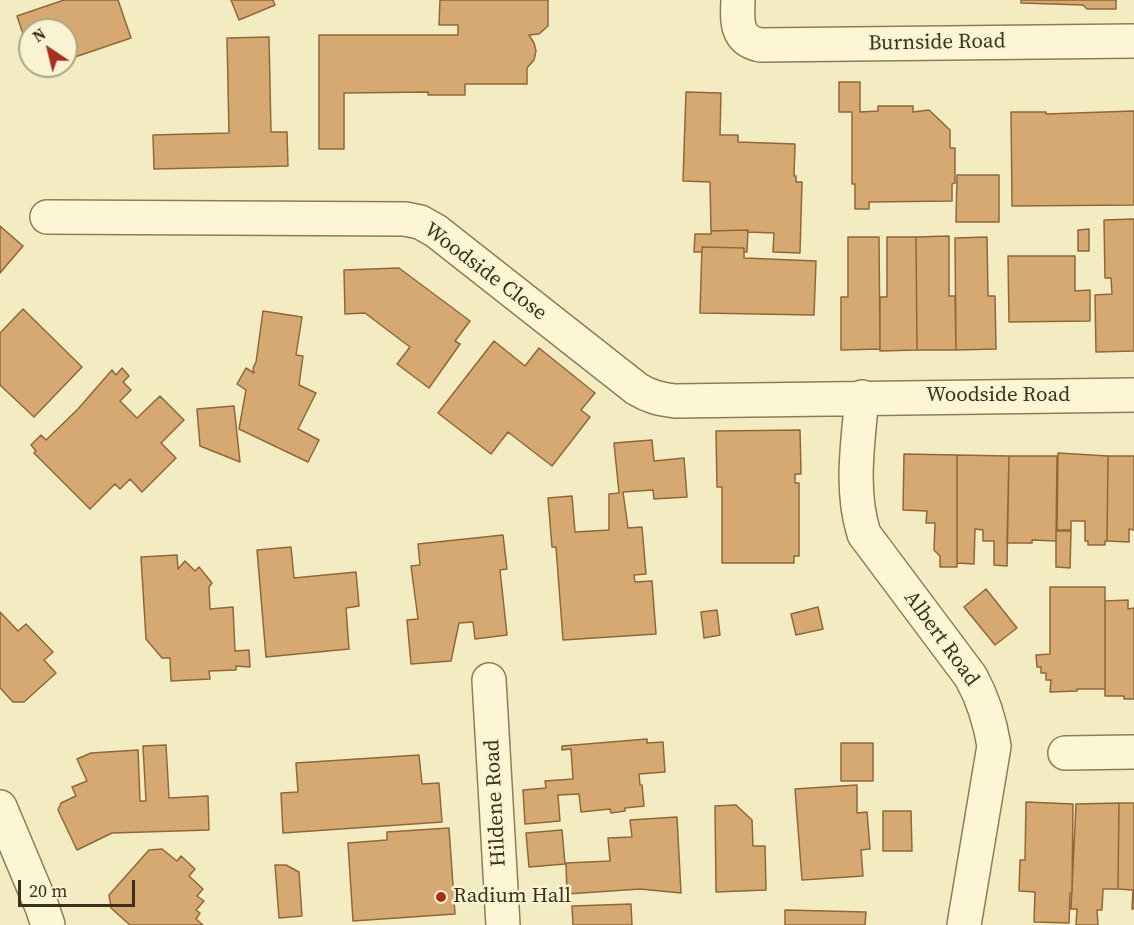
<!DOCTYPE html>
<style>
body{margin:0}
#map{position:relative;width:1134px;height:925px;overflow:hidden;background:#f3ebc1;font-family:"Source Serif 4",serif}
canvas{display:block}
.north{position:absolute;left:18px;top:18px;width:60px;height:60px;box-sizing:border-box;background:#f9f3d1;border:2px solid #aea589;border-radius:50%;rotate:325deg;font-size:16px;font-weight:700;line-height:24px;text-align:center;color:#3d301c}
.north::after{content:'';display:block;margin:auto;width:21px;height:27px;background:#a5301f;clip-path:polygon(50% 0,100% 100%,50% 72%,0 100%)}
.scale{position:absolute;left:18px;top:880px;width:117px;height:27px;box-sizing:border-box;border:3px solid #3d301c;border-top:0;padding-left:8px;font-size:18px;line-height:21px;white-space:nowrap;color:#3d301c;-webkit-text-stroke:4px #f9f3d1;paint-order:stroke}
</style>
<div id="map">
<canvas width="1134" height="925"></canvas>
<div class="north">N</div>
<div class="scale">20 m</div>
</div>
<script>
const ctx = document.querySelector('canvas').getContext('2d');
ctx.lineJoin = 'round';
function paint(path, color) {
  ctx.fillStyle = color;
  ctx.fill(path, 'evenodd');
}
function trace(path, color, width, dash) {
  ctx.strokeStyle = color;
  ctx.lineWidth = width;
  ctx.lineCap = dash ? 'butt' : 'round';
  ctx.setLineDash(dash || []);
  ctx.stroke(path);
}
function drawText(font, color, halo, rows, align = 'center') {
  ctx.font = font + ' "Source Serif 4",serif';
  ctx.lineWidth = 5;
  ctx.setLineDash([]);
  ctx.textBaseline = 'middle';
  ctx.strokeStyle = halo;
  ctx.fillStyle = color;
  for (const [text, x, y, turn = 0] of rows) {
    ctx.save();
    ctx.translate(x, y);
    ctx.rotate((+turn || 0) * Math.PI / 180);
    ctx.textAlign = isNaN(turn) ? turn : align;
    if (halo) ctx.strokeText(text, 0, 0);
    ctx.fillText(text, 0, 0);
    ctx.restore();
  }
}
const building = new Path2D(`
 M64,0H118L131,38L66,60V30H30V54L17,16Z
 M231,0H273L275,5L239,20Z
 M440,0H548V26L539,34L529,35L534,43L536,51L534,60L527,68V84H465V95H428V92L344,93V149H319V35H458V25H439Z
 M1021,0H1116V9H1087L1083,5L1021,3Z
 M269,37L271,132H287L288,166L154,169L153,135L229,133L227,38Z
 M839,82H860V112L878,111V106H913V112L929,110L950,130V148H955V183L952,184V201L869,202V209H855V184H852V112H839Z
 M686,92L721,93L720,135H738V142L795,144L794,176H796V182H802L800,253L773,252L774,233L748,232L746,230L711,231L710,182L683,181Z
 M1134,111V205L1012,206L1011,112H1046V114Z
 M957,175H999V222H956Z
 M1134,219V351L1096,352L1095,295L1112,294L1111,278H1105L1104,220Z
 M0,226L23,246L0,273Z
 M1089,229V251H1078V230Z
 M746,230H748L747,252H744V248L702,247V252H694L695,234H711V231Z
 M949,236V296H955L956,350H917L916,237Z
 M848,237H879L880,349L841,350V297H848Z
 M887,237H916L917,350L880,351V297H887Z
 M987,237L988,296H995L996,349L956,350L955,238Z
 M702,247L744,248V258L816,261L814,315L700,313Z
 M1008,256H1075V291L1090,290V321L1009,322Z
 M399,268L470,321L455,341L460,344L429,388L397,364L410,347L365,313L345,314L344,270Z
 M23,309L82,367L34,417L0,385V333Z
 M263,311L302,317L296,355L303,356L299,385L316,393L298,429L319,440L308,462L239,429L246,390L237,384L246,368L254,373L253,368L256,362Z
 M494,341L525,366L539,348L595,393L581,410L590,417L552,466L508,432L491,454L438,413Z
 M122,368L129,376L123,382L131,390L120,401L137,418L160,396L184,420L161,443L176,458L142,492L130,479L120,489L115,484L90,509L34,453L36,451L31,445L41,435L46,440L78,409L112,370L116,375Z
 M234,406L240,462L200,446L197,409Z
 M800,430L801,474H795V483H799V556H794V563H722V487H717L716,431Z
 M652,440L654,461L684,458L687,497L654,499L653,490L623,492L628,528L642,527L646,574L634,575L635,582L652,581L656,634L563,640L556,547H552L548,498L572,496L575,532L609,530V494L619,493L614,443Z
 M1058,453L1108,456L1107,541H1105V545H1088V541H1085V521H1071V530H1057Z
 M904,454L957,455V567H940V556L934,550L935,523H926L927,511L903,510Z
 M957,455L1009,456L1007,566L994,565V541H983V530L975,529L974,564L957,563Z
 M1009,456H1057L1056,541L1032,540V543H1007Z
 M1108,456H1134V530L1129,529V542L1107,541Z
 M1056,531H1071L1070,568L1056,567Z
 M503,535L507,569L500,570L507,635L475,639L473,622L459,623L451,661L411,664L407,620L418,619L411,566L420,565L418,544Z
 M291,547L294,578L356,572L359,606L346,608L349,649L266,657L257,550Z
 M177,555L178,569L185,561L195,571L199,567L212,583L209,587L210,609L233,607L235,651L249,650L250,667L236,666V670L209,671L210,679L171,681L170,658H162L146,639L141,557Z
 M1050,587H1105V689H1077V691L1050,692L1051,680H1046V673H1041V667H1037L1036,655L1050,654Z
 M986,589L1017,628L995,645L964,607Z
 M1128,600V609L1134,608V699H1124V696H1105V601Z
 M818,607L823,629L796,635L791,614Z
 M717,610L720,635L704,638L701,612Z
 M0,612L18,631L26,624L53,652L44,660L56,673L24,702H13L0,688Z
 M647,739V743L663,742L665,772L639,774L640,785H642L644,806L625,808V811L611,813L610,809L581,812L579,794L558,795L560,821L525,824L523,790L546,788L545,781L573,779L571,749L562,750V746Z
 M841,743H873V781H841Z
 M166,745L169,798L208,796L209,830L112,833L77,850L58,810L61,803L76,796L72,787L87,781L77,759L91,753L138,750L140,801H146L143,746Z
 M419,755L422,784L439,783L442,822L283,833L281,793L298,792L296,763Z
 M857,785V813L867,812L870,849L861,850L863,876L802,880L795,789Z
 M1026,802L1073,804L1072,893H1070L1069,923L1034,922L1035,892L1019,891L1020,860H1025Z
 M1119,803L1118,889H1103L1102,910H1097L1098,925H1076L1077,909H1071L1076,804Z
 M1119,803H1134V909H1132L1133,890L1118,889Z
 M736,805L752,820L753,846H765L766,890L716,892L715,806Z
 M883,811H911L912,851H883Z
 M677,817L681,893L640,889L567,894L566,863L610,861L608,838L632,837L630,820Z
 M449,828L455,914L353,921L348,843L387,840V832Z
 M562,830L565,864L529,867L526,833Z
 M162,849L177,861L181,856L195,869L189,876L203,889L197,896L204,901L196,910L200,913L196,919L203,925H130L111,908L109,895L149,850Z
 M275,865H286L299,872L302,916L279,918Z
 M631,904L632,925H573L572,906Z
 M785,910L866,912L865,925H785Z`);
paint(building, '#d6a972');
trace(building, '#916739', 1.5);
const street = new Path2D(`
 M738,0C737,22 736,40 760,45L1134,41
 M47,217L405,219L420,222L436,231L637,389C650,397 660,399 675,401L1134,395
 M862,397C858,442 850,490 864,534L971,677C983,699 990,721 994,746L964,925
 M489,680L503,925
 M1065,753L1134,752
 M0,807L42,907L48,925`);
trace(street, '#8f7c56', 36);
trace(street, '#fdf6d5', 33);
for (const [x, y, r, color] of [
 [441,897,6,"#a5301f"]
]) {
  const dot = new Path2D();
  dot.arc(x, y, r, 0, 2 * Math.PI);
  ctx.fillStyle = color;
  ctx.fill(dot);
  trace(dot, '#f9f3d1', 2);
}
drawText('21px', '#3d301c', '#f9f3d1', [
 ["Burnside Road",937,43,-1],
 ["Woodside Close",485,272,37],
 ["Woodside Road",998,396],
 ["Albert Road",941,639,54],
 ["Hildene Road",496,803,-93]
]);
drawText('21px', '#3d301c', '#f9f3d1', [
 ["Radium Hall",453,897]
], 'left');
</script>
